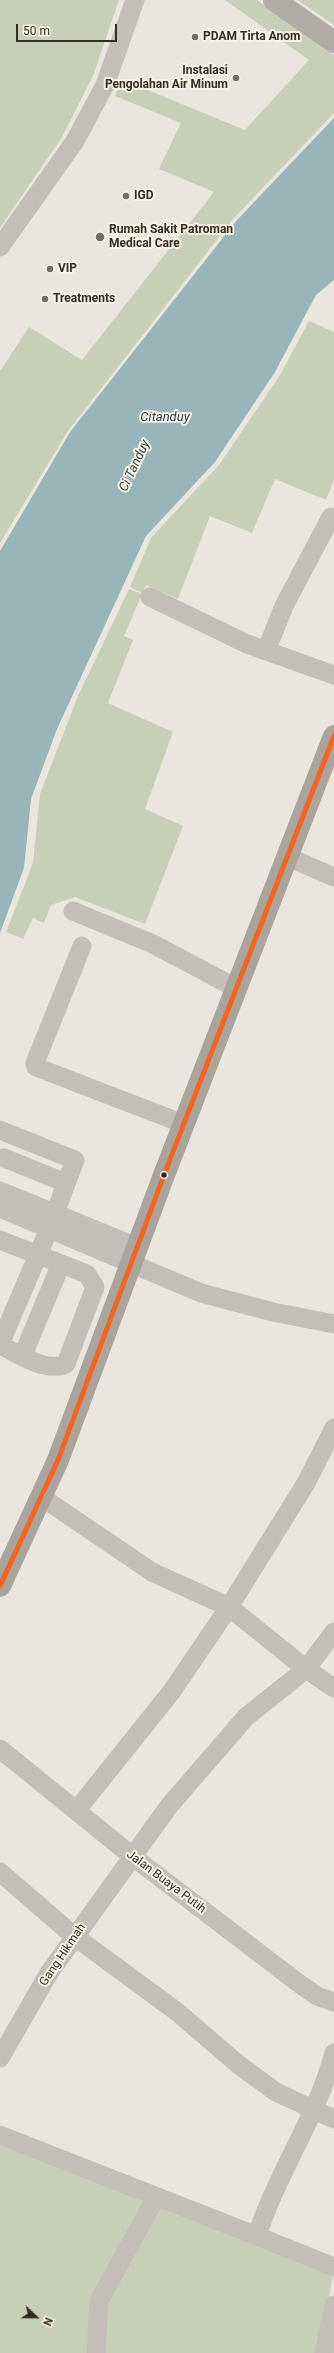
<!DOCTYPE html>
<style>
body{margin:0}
#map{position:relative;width:334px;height:2353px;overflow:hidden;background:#eae6dd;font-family:Roboto,sans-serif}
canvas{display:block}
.north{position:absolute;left:16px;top:2297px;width:40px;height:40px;-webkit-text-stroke:3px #f8f2e3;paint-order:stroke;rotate:112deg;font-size:11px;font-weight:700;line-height:16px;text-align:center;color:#322c25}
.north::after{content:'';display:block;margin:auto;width:14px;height:18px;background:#322c25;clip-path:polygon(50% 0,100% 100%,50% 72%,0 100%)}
.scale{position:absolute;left:16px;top:24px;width:101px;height:18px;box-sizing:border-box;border:2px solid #322c25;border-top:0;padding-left:5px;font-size:12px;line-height:14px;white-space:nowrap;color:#322c25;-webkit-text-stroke:3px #f8f2e3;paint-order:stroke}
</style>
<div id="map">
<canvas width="334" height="2353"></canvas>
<div class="north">N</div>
<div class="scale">50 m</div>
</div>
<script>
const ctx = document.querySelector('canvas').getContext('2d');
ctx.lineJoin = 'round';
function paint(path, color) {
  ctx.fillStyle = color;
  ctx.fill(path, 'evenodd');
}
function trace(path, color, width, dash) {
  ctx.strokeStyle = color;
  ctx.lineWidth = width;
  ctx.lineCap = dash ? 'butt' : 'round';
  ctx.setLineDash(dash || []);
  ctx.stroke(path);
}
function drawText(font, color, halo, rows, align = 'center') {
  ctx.font = font + ' Roboto,sans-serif';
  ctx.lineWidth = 4;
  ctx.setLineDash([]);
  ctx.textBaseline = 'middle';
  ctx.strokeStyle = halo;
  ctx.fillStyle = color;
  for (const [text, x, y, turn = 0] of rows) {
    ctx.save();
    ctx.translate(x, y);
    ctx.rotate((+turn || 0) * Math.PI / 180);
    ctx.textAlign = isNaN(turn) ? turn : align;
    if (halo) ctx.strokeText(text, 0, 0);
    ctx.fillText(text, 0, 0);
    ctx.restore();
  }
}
paint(new Path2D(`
 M0,0H119L93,76L62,137L0,228Z
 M225,0H257L334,55V113L234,218L68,431L0,543V371L29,327L82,360L214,192L159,169L181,123L115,96L121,79L245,130L309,60Z
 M298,0H334V25Z
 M309,321L334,332V480L326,500L275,479L252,533L210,516L178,599L146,585L142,593L130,587L151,538L219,465L280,375Z
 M129,589L142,594L124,636L133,640L108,703L173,732L145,809L183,826L145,924L75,897L51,905L44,923L33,918L23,939L6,932L33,863L40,794L78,696Z
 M0,2141L334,2271L319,2353H0Z`), '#c7d0b7');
paint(new Path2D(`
 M334,118V280L316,295L275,372L215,462L146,536L57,729L31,799L24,868L0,933V551L70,432L237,220Z`), '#9ab5ba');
trace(new Path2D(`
 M0,247L75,141L105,85L135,0
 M150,597L247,644L334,675
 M266,651L284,606L331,517
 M288,857L334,877
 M73,911L153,944L236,988
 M82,946L35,1063L36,1067L184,1124
 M0,1130L75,1160L49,1229L0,1344
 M4,1158L66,1183
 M0,1191L137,1247
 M0,1208L201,1293L273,1312L334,1324
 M0,1240L87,1274L95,1287L66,1364C46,1373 19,1354 0,1345
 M23,1355L61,1264
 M43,1498L152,1572L229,1607L306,1669L334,1688
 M0,1749L132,1856L297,1982L317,1996L334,2002
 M76,1811L172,1691L229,1607L306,1483L334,1428
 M0,1872L74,1936L176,2011L239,2065L276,2092L334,2119
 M334,2053C317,2117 277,2173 257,2236L334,2267
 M0,2058L49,1973L169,1806L246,1717L306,1669L334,1632
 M0,2135L257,2236
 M96,2353L99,2301L156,2197
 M324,2353L334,2305`), '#c3beb6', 19);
trace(new Path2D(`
 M274,0L334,42`), '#b1aca6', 22);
trace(new Path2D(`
 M0,1586L58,1460L164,1175L334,736`), '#a9a59d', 22);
trace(new Path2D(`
 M0,1586L58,1460L164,1175L334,736`), '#f26522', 5);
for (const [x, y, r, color] of [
 [195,37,4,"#726d65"],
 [236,78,4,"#726d65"],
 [126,196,4,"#726d65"],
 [100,237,5,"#726d65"],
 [50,269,4,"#726d65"],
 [45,299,4,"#726d65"],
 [164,1175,3.5,"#322c25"]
]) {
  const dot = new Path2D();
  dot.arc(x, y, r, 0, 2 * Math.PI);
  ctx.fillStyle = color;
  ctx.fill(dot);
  trace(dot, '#f8f2e3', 1.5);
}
drawText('bold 12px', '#322c25', '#f8f2e3', [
 ["PDAM Tirta Anom",203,37],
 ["Instalasi",228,71,"right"],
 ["Pengolahan Air Minum",228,85,"right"],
 ["IGD",134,196],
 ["Rumah Sakit Patroman",109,230],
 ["Medical Care",109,244],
 ["VIP",58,269],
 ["Treatments",53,299]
], 'left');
drawText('12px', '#322c25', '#f8f2e3', [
 ["Jalan Buaya Putih",166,1882,37],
 ["Gang Hikmah",63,1955,-56]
]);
drawText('italic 13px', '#1d4552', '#f8f2e3', [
 ["Citanduy",165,418],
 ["Ci Tanduy",135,466,-65]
]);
</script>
